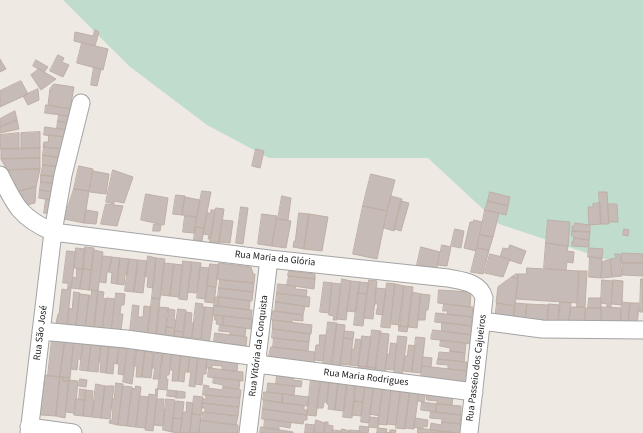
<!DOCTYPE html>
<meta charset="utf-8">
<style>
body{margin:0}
canvas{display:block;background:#eee9e3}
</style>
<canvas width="643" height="433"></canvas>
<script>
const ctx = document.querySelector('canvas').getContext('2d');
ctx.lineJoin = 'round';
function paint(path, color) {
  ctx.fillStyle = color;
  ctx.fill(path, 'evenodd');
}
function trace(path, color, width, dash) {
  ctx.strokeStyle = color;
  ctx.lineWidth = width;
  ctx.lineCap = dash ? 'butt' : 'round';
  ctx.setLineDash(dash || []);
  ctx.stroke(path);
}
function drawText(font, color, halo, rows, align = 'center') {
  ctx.font = font + ' "Source Sans 3",sans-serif';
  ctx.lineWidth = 3;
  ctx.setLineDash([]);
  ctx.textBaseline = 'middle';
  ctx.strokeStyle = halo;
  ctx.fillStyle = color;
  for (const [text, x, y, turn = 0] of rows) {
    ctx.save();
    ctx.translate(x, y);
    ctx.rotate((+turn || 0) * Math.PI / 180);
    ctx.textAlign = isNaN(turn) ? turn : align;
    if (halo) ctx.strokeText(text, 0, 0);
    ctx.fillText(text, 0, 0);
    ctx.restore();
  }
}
paint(new Path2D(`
 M63,0H643V270L620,264L499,224L428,158H269L207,125L129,66Z`), '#c0dccd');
const building = new Path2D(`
 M95,30L99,32L95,46L74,41L75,32L93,36Z
 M82,43L108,49L103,70L77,63Z
 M58,55L64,58L62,62L69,65L63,77L50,71Z
 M0,59L6,69L0,72Z
 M36,60L48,67L44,72L33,66Z
 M94,67L101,69L97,86L91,85Z
 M39,69L56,79L41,90L31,75Z
 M21,81L28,94L0,107V91Z
 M54,84L74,87L70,109L48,105L50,89Z
 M38,89L39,100L28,105L23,96Z
 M46,105L70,109L69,116L45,113Z
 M15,111L17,120L0,127V119Z
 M59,115L69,116L68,123L58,121Z
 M17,120L19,129L0,133V127Z
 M58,121L68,123L67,130L57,128Z
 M45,127L67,130L66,137L44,135Z
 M40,132V148L21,149V133Z
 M19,133V149H0V135Z
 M49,135L66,137L64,149L43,147L44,142H48Z
 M44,147L64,149L63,158L43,155Z
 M40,148V158L1,159V149Z
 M256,149L264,151L260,168L252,166Z
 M43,155L63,158L61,167L43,165Z
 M24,158H40V169L7,170L1,159Z
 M43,165L61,167L60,177L41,175Z
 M79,166L93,169L89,191L74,189Z
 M40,169L36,187L16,192L7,170Z
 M113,170L133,177L124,203L114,201V204L106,202Z
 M93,171L109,174L106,194L90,192Z
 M371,174L395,180L387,211L363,206Z
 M41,175L60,177L58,184L41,182Z
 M41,182L58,184L57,193L40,190Z
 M36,187L35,203L23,206L16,192Z
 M74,189L89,191L84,223L64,219Z
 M40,190L57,193L56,201L39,198Z
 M202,191L211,192L204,228L195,227Z
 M490,192L510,197L508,206L488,201Z
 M599,192H607L609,224H601Z
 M146,194L168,198L164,225L141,220Z
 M176,195L185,196L182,215L173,214Z
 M282,196L291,198L288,220L278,219Z
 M391,196L402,199L394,231L384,228Z
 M185,197L200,200L197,217L182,215Z
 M46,199L56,201L54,214L44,213Z
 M401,201L409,203L401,231L394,229Z
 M488,201L508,206L506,215L485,210Z
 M600,203L601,224L589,225L588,207H593V204Z
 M106,204L123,206L117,226L101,224Z
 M608,204H617L618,222H609Z
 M363,206L387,211L377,259L353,254Z
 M241,207L248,208L243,244L236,243Z
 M216,208L224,209L219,244L210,242Z
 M86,210L98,212L96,224L84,223Z
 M211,210H215L211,239H208L209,235L203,234L207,213H211Z
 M485,210L499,213L493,237L480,235Z
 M299,213L309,214L304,249L293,247L294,241H295Z
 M262,214L277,216L272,246L258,244Z
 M309,214L328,217L322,251L304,249Z
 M185,216L197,217L195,233L183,232Z
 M277,219L291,221L286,248L272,246Z
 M222,220L233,221L230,243L219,242Z
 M474,220L482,222L476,251L464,248L470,222H473Z
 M548,220L570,222L568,246L546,243Z
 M575,223L590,225V232L572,231V226H574Z
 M154,224L161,225L160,231H153Z
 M195,227L204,228L202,241L194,240Z
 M455,229L464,231L461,248L451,246Z
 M624,229L629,230L628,236L623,235Z
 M572,231L590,232L589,240L574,238V236H572Z
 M480,235L493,237L489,250L477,248Z
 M574,238L589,240V247L572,246V241L573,242Z
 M546,243L568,246L567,251L574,252L573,263L567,262L566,270L544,268Z
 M442,245L451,247L447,266L438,265Z
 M510,245L526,251L521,264L500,257L503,248L508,249Z
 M85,247L94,248L92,270L83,269Z
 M421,247L440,252L437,268L417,265Z
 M76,248L85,249L83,269L74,268Z
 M477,248L489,250L483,274L471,272Z
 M589,248L603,249L602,258L588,257Z
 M94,250L103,252L98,291L89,290Z
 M67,251L76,252L71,288H68V283H63Z
 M622,253L643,254V263H622Z
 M490,254L510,259L503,277L485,273Z
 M615,254H620L622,276L612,277L610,259L616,258Z
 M103,256L112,257L109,272H107L106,283L100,282Z
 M148,256L156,258L153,288L147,287L148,277L145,276Z
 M112,257L120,258L117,284L111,283L112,273L109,272Z
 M590,257L602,258L601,278L589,277Z
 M120,258L129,259L127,275L125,274L124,285L117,284Z
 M156,258L165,259L160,299L152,298Z
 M129,259L138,260L134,292L125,291Z
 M138,260L147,261L143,293L134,292Z
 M610,260L612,277L601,278L602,262Z
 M183,261L192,262L187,300L179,299Z
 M192,262L201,263L197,292L195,293L188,292Z
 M164,263L174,264L170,296L161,295Z
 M219,263L251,267L253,274H255L254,283L217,279Z
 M623,263H643V276L623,275Z
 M174,264L183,265L179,297L170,296Z
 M210,264L219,265L216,287L207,286Z
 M200,267L209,268L206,299L197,298Z
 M527,268L579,271L578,303L516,299L518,274H526Z
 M77,269H83L80,289L71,288L73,277L76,278Z
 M83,269L92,270L89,290L80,289Z
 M289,271L315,274V279L288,276Z
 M579,271H587L585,307H577Z
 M516,274H518V279L512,277Z
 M289,276L315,279L314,289L287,285Z
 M512,277L518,279L515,306L496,303L498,287Z
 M342,279L351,281L346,320L337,319Z
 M641,279H643V312H640Z
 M220,280L254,283L253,292L219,288Z
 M369,280L377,281L373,319L364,318Z
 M602,280L613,281L611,307H607V304L601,303Z
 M613,280L623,281L622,305L612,304Z
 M351,281L360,282L356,312L347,311Z
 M324,282L332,283L329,313L320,312Z
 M360,282L369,283L367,294L358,293Z
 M332,283L341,284L337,320H333L334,316L329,315Z
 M387,283L395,284L390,328L381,327Z
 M278,284L296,286L295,289L307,290L306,297L277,293Z
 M395,284L404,286L400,325L391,324Z
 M207,286L216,287L214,303L205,302Z
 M404,286L413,287L408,327L399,326Z
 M68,288H71L67,325L56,323L58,314H59L62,289L67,290Z
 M219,288L253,292L252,301L218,297Z
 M376,288L386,289L383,315L376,314L378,304H375Z
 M92,290L98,291L94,331L85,330L89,295L91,296Z
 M439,290L471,292L470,307L438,303Z
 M98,291L104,292L103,298L106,299L102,332L94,330Z
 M74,292L80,293L76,326L67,325L69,308L72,309Z
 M412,292L421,294L417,328L408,327Z
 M116,293L125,294L124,305H121L120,314H123L121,330L112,329Z
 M277,293L310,297L309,307L276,302Z
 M358,293L367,294L363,326L354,325Z
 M80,294L89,295L85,327L76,326Z
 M421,294L430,295L428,310H426L425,320H418Z
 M215,297H219L218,306H214Z
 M219,297L250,301L249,310L218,306Z
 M107,298L115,299L111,333L102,332Z
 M152,298L160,299L156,338L147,336Z
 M589,298H601V308H588Z
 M276,302L305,306L303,315L275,311Z
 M560,302L571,303L569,324L558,323Z
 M622,302L630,303L628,326L620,325Z
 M196,303L203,304L202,307H205L201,339L192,338Z
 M497,303L515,306L513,322L495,320Z
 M515,303L527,304L525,323L513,322Z
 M630,303H639L637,328L628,327Z
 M444,304L473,307L472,317L447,314L448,311H443Z
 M527,304L549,305L547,326L525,324Z
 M549,304L560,305L558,326H547Z
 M133,305L139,306L138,317H143L144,306L151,307L148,333L130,331Z
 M214,306L252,310L251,319L213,315Z
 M159,307L169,308L165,339L156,338Z
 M205,307L214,308L209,344L201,342Z
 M571,307H585L584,327H568Z
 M601,307L621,308V323L602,324Z
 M586,308H601L602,327L586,328Z
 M168,309L175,310L174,320H176L175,328L166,327Z
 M178,309L186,310L184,332L175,331Z
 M273,311L303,315V321L292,320V322L272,320Z
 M186,312L192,313L191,323H194L192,338L183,337Z
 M436,313L472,317L471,326L435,322Z
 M215,315L224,316L223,325L216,324L217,320H215Z
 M224,316L252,319L251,329L223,325Z
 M273,320L312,325L311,334L273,329Z
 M328,322L337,323L332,366L323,365Z
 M442,322L473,326L472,335L442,331Z
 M337,324L345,325L340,368L331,367Z
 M220,325L246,328L245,336L230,335V332L219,331Z
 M399,326L408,327L407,332L399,331Z
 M166,327L175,328L174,340L165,339Z
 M273,329L310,334L309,342L272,338Z
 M372,330L381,331L376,368L367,367Z
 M433,330L472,335L471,344L431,339Z
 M175,331L184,332L183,337L174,336Z
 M345,331L354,332L353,339L344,338Z
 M215,333L247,337L246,346L231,344V347L225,346L226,343L214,342Z
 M380,333L389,334L385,373L375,372Z
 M320,335H326L323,361L314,360L316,345H319Z
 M362,336L371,337L367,367L358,366Z
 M398,336L407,337L402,375H394Z
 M416,337L425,338L421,373L412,372Z
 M274,338L309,342L308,351L273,347Z
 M344,338L353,339L350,365L340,364Z
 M52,339L65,340L60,377L48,376Z
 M356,339L362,340L358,366L350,365L352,349H354Z
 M65,340L74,341L70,378L60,377Z
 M441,340L466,343L465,353L450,351V348L440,346Z
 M74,343L83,344L81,359H78L77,370L71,369Z
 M391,343L397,344L394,370L385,369L387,354H389Z
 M83,344L91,345L88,371L80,370Z
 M91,345L101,346L98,372L88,371Z
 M409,345L415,346L412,372L403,371L405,356H407Z
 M101,346L109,347L106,373L100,372L101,362L99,361Z
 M109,347L119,348L117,364L114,363L113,374L106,373Z
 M128,347L137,348L132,384L123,382Z
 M271,347L315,352L314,364L272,359L269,356Z
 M119,348L127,349L124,375L118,374L119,364H117Z
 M136,350L145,351L142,377H136L137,366H134Z
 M145,351L154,353L151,378L142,377Z
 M450,351L465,353L464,362L438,359L439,352L450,353Z
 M163,352L172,353L169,375H167L166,379H168L167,390L158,389Z
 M154,353H163L160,379H153L155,368H152Z
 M172,354L181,355L178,381H172L173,370H170Z
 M181,355L190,357L188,372H185L184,382L178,381Z
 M208,355L238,362L237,371L222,370V366L212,365V368H206Z
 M190,357L198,358L195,387L189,386L191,372H188Z
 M423,357L432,358L431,367L422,366Z
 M198,358L207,359L206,374H203L202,385L195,384Z
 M438,359L467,362L466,371L448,369V365L437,364Z
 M359,366L367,367V371L358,370Z
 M422,366L468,371L467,382L421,377Z
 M367,367L376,368L375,372L367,371Z
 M209,368L243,372V381L208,377Z
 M46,375L60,377L56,416L41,415Z
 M277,375L294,377L293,380L302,381L301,387L276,384Z
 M60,377H63V381H69L65,418L56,416Z
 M63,377L70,378L69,381H63Z
 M214,377L240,380L239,389L223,387V385L213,383Z
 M80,379L87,380L86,387L79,386Z
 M311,379L321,380L316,416L307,415Z
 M69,380L78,381L75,413L66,412Z
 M320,382L329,383L327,402H324L323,408H317Z
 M329,382L338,384L335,410L328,409L329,405L327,404Z
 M347,382L356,383L352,418L343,417Z
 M116,383L123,384L118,425L109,423L110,420H112L113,409L111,408L112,399H114Z
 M268,383L295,386L294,395L267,392Z
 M96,384L105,386L101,418L92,417Z
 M338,384L347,385L344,411L335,410Z
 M365,384L374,385L369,423L361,422Z
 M204,385L209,386L208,388L222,390L223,387L241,390L240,398L203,395Z
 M355,385L365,386L363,402L354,401Z
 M374,385L383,387L379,416L370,414Z
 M105,386H114L110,419L101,418Z
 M123,386L132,387L127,426L118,425Z
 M136,386L141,387L136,427L127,426L132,388L135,389Z
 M392,387L401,388L396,425L387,424Z
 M383,388L391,390L387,425L378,424Z
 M401,388L410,389L405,429L396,428Z
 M80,389L86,390L85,400H79Z
 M156,389H158L153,431L145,430L149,394L155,395Z
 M410,389L419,390L414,429L405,428Z
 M86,390L93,391L92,401L94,402L92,417L83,416Z
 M168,390L177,391L176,397L167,396Z
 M419,390L426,391L424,402L418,401Z
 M177,391L185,392V398H176Z
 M264,392L283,394L282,403L263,400Z
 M427,393L453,396L452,405L437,404V401L427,400Z
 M283,394L309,397L308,406L282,403Z
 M206,395L240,398L239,407L202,403L203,399H206Z
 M140,396L149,397L145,428L136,427Z
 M194,396L203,397L201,415L192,414Z
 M76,399L85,400L83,416L74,415Z
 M157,399H164L163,410H165L163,426L154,425Z
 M166,399L175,400L172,432L163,430Z
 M264,400L304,406V410H308L307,415L263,409Z
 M177,401L184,402L182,419L173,418L175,402H177Z
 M354,401L363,402L361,416L352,415Z
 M187,402L193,403L190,433H180L183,412H186Z
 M422,402L437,404L436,412L421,410Z
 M202,403L239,407L238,416L205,412V408H202Z
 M437,404L461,406V415L436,412Z
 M263,409L307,415V420H304L303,424L262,419Z
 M203,412L238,416L236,425L202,421Z
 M431,412L461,415L460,424L442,422V419L430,418Z
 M192,414L201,415L199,433H190Z
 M370,417L379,418L378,428L369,427Z
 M173,418L182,419L180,433L172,432Z
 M415,418L428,420L427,427L423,426V429L414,427Z
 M265,419L291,422L290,428L279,426V430L264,428Z
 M201,420L238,425V433H199Z
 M316,420L325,423L324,433H314Z
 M325,422H328V425L333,426L332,433H324Z
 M442,422L461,424L460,433L430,430L431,423L441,425Z
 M306,424L315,425L314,433H305Z
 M360,426L369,427L368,433H359Z
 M261,427L293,432V433H260Z
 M378,428L387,429L386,433H377Z
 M418,428L440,431V433H418Z
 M342,429L350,431V433H341Z
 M333,430L341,431V433H332Z
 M350,430L360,431L359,433H350Z
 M390,430H396L395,433H386L390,432Z
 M440,431L456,433H440Z`);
paint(building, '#c6bbb6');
trace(building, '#bfafa5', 1);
const street = new Path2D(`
 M0,175C15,206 21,218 53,232L269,259L448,278C462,281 480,282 484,298L469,433
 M482,321L542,329L643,330
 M41,331L126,339L258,357
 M257,364L474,392
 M29,427L73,433
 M29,433L53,232L63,175L81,103
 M248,433L269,259`);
trace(street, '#a4a4a4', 19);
trace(street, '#fff', 17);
drawText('10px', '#1d1d1d', '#fff', [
 ["Rua Maria da Glória",275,259,6],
 ["Rua São José",41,333,-83],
 ["Rua Vitória da Conquista",259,346,-83],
 ["Rua Passeio dos Cajueiros",477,368,-83],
 ["Rua Maria Rodrigues",366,378,7]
]);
</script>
